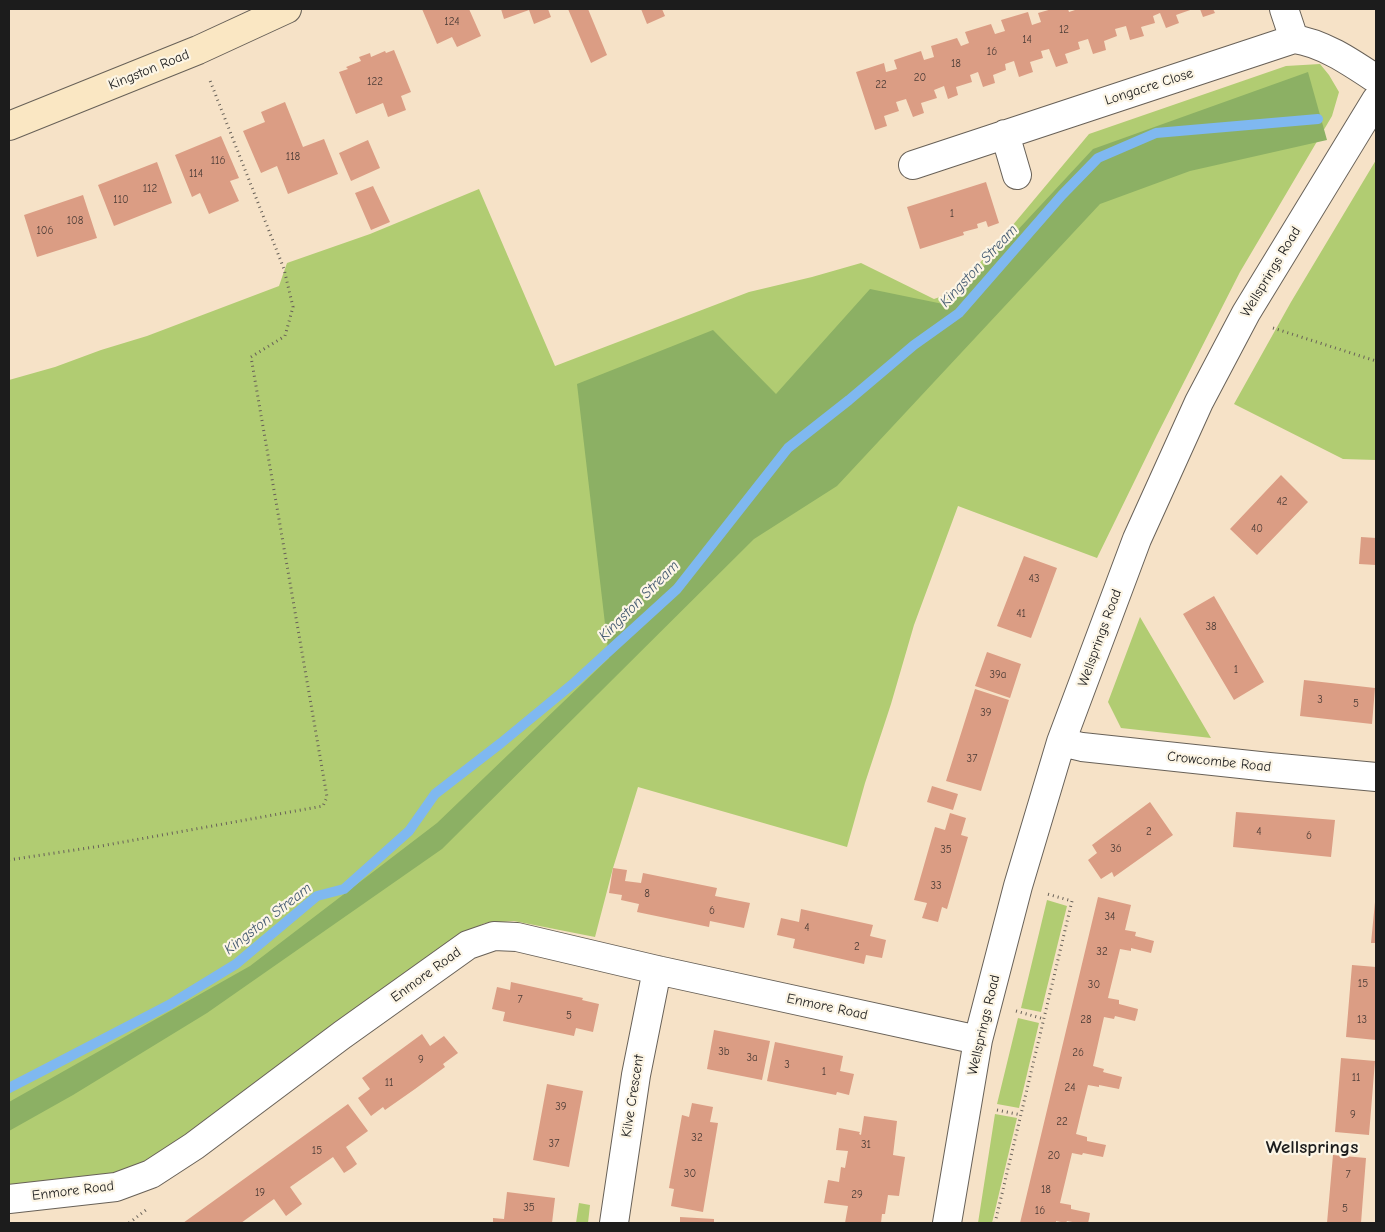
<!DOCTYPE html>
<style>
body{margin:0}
#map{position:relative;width:1385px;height:1232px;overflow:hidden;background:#f6e2c7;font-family:"Comic Neue",sans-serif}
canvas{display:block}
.frame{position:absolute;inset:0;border:10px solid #1c1c1c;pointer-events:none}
</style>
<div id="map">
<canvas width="1385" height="1232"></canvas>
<div class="frame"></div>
</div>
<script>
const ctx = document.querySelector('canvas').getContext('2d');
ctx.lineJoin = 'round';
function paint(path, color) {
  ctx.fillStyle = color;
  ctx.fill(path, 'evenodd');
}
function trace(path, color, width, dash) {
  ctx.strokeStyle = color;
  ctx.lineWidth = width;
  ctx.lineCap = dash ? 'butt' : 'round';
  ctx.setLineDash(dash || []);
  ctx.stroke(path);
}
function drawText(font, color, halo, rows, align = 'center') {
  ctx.font = font + ' "Comic Neue",sans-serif';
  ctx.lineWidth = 4.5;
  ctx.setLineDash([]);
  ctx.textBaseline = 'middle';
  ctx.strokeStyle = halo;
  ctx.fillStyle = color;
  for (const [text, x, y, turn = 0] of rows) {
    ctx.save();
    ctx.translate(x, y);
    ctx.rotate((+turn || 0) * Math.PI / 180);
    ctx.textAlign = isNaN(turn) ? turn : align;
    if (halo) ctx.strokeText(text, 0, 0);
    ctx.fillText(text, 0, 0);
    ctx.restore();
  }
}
paint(new Path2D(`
 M1320,64L1329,75L1339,92L1332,116L1240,272L1157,435L1097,558L958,506L914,625L891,704L865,783L847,847L638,787L613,868L595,937L514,921L485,923L461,934L166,1149L140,1166L110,1175L9,1186V380L55,367L101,350L147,336L279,286L287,263L370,234L479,189L555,366L749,292L812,277L861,263L934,299L954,292L1007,232L1089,134L1286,66Z
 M1376,160V460L1343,459L1234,404L1291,302Z
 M1140,617L1211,738L1121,728L1108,702Z
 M1047,900L1067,906L1041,1012L1021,1008Z
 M1018,1018L1039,1023L1019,1108L997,1104Z
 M995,1114L1017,1118L992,1223H978Z
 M579,1203L590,1205L588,1223H576Z`), '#b1cc72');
paint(new Path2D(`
 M1308,72L1327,140L1190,171L1100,204L837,486L754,539L442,849L207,1013L73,1095L9,1131V1102L250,966L437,823L609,658L577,384L713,330L776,394L870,289L948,305L1093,149Z`), '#8cb064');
trace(new Path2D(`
 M9,1088L40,1072L169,1005L236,964L317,896L344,889L409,831L435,794L501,743L575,682L677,589L788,448L849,400L914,345L959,313L1062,195L1098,158L1156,133L1318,119`), '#7fb8f0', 10);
paint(new Path2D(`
 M422,9H469L481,36L457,47L452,37L437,44Z
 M501,9H548L551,17L534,24L529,10L504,19Z
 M568,9H588L607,55L591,63Z
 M641,9H662L665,16L647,24Z
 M1052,9H1068L1069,12L1078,9H1193L1176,15L1179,23L1166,28L1160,13L1153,16L1155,23L1141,27L1144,36L1130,40L1126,26L1115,29L1117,36L1104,41L1106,50L1093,54L1088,39L1078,42L1080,49L1065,54L1068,63L1056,67L1049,49L1041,51L1043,58L1030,62L1033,72L1019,77L1014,61L1005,64L1006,70L993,75L995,83L983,87L978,72L970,75L972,82L956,87L958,95L948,99L944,86L934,90L937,98L921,103L924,113L913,117L906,99L896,102L899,111L884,116L887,126L875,130L856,72L884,63L886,72L897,69L894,60L921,51L924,60L934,57L931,46L957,38L961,46L969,43L965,32L991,24L995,34L1005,31L1001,20L1028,12L1032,25L1041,22L1038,13Z
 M1200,9H1213L1215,13L1203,17Z
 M394,50L411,92L401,96L406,110L388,117L383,103L356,114L339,72L348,69L346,67L361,61L359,57L370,53L371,57L385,51L386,53Z
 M285,102L303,147L324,139L338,174L288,194L277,166L261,173L243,131L265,122L261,112Z
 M221,136L239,178L230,181L239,201L209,214L200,193L192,197L175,155Z
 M368,140L380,168L351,181L339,153Z
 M157,162L172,203L114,226L98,185Z
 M986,182L999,223L988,227L986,221L977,224L978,228L963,232L964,235L920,249L907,207Z
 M373,186L390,222L371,230L355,193Z
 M83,195L97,238L37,257L24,215Z
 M1281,475L1308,502L1257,555L1230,529Z
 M1361,537L1376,538V565L1359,564Z
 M1024,556L1057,568L1031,638L997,626Z
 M1214,596L1264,682L1234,700L1183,614Z
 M987,652L1021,664L1010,698L975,686Z
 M1304,680L1375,688L1372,724L1300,716Z
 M975,689L1009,700L981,791L946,781Z
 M932,786L958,794L953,810L927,802Z
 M1150,802L1173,835L1114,877L1112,872L1101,879L1088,860L1097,853L1092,845Z
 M1236,812L1335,820L1331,857L1233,847Z
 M950,813L966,818L961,835L968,837L947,909L942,907L938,922L922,918L927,903L914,900L935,827L945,830Z
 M613,868L627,870L625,881L641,883L643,873L717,888L715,896L750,903L744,928L710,921L709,927L637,912L639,904L621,900L622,895L609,893Z
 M1098,897L1131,905L1125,930L1136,932L1135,936L1154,941L1151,953L1131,948V951L1120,949L1108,998L1119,1000V1004L1138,1009L1137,1014L1135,1021L1115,1016L1114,1019L1104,1017L1093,1066L1104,1069L1103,1072L1122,1077L1119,1089L1099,1085V1087L1088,1085L1082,1109L1076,1134L1087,1137V1141L1106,1145L1103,1157L1083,1153L1082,1155L1072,1153L1060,1203L1071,1205V1209L1090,1213L1089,1219L1088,1223H1078L1067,1221L1066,1223L1056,1221V1223H1020Z
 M1375,902H1376V943H1371Z
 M801,909L873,925L870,936L886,940L882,958L866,955L864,964L793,948L795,939L777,935L781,918L799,922Z
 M1352,965L1376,967V1040L1346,1037Z
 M511,982L583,998L582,1000L599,1004L593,1032L576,1028L574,1036L503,1021L505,1012L492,1009L497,987L510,990Z
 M714,1030L770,1041L762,1080L707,1069Z
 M422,1034L430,1046L444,1036L458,1053L443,1064L445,1067L415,1089L385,1110L383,1107L371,1116L358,1098L370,1089L362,1078Z
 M775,1042L843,1056L840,1071L854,1074L849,1095L837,1092L836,1095L767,1081Z
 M1341,1058L1375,1061L1369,1135L1335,1132Z
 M547,1084L583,1091L569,1167L533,1160Z
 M692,1103L713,1107L710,1122L718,1123L703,1212L671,1206L674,1189L669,1188L682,1115L689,1117Z
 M348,1104L368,1131L346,1147L357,1164L352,1168L344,1173L333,1157L290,1187L302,1204L286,1216L274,1199L241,1223H183Z
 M864,1116L897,1121L893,1155L905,1157L899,1196L888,1195L885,1214H882L881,1223H845L848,1206L824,1203L828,1180L839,1182L841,1167L845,1168L848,1151L836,1150L839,1128L860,1132L859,1134L861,1135Z
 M1333,1155L1366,1158L1361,1223H1327Z
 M507,1192L555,1198L552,1223H493V1218L504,1219Z
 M680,1217L714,1219V1223H680Z`), '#db9d84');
const street = new Path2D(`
 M1284,9L1294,39
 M1005,134L1017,175
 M913,165L1294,39C1323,43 1352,63 1376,79
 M1061,742L1082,747L1269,767L1376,777
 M9,1199L116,1187L151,1174L194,1146L342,1035L468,945L494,936L517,937L657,970L978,1040
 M614,1223L636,1075L657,970
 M947,1223L978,1040L1018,886L1061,742L1137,539L1199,402L1246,313L1376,100`);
const secondary = new Path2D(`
 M9,126L198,50L287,9`);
trace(street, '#686158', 30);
trace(secondary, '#686158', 30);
trace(new Path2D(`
 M1273,328L1376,361
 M9,860L101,846L323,806L327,797L251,357L285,336L293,307L284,269L209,78
 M1016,1011L1044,1019
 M997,1110L1021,1115
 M129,1223L146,1210
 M995,1223L1072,901L1047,894`), '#686158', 3, [1, 4]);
trace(street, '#fff', 28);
trace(secondary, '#fae7c3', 28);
drawText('11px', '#4c3c36', null, [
 ["124",452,22],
 ["12",1064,30],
 ["14",1027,40],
 ["16",992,52],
 ["18",956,64],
 ["20",920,78],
 ["122",375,82],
 ["22",881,85],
 ["118",293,157],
 ["116",218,161],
 ["114",196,174],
 ["112",150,189],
 ["110",121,200],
 ["1",952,214],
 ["108",75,221],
 ["106",45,231],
 ["42",1282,502],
 ["40",1257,529],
 ["43",1034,579],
 ["41",1021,614],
 ["38",1211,627],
 ["1",1236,670],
 ["39a",998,675],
 ["3",1320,700],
 ["5",1356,704],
 ["39",986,713],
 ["37",972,759],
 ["2",1149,832],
 ["4",1259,832],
 ["6",1309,836],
 ["36",1116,849],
 ["35",946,850],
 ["33",936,886],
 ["8",647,894],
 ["6",712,911],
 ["34",1110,917],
 ["4",807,928],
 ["2",857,947],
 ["32",1102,952],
 ["15",1363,984],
 ["30",1094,985],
 ["7",520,1000],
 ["5",569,1016],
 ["28",1086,1020],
 ["13",1362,1020],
 ["3b",724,1052],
 ["26",1078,1053],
 ["3a",752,1058],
 ["9",421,1060],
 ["3",787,1065],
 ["1",824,1072],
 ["11",1356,1078],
 ["11",389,1083],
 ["24",1070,1088],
 ["39",561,1107],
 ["9",1353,1115],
 ["22",1062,1122],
 ["32",697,1138],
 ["37",554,1144],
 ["31",866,1145],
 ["15",317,1151],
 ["20",1054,1156],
 ["30",690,1174],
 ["7",1348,1175],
 ["18",1046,1190],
 ["19",260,1193],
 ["29",857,1195],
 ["35",529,1208],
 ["5",1345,1209],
 ["16",1040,1211]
]);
drawText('14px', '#1c1c1c', '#fcf5e5', [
 ["Kingston Road",149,70,-22],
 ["Longacre Close",1149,87,-18],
 ["Wellsprings Road",1271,272,-59],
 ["Wellsprings Road",1100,638,-70],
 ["Crowcombe Road",1219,762,6],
 ["Enmore Road",426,975,-36],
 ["Enmore Road",827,1007,12],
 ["Wellsprings Road",984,1025,-77],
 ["Kilve Crescent",633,1096,-81],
 ["Enmore Road",73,1191,-7]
]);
drawText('italic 15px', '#445a71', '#fcf5e5', [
 ["Kingston Stream",979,266,-47],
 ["Kingston Stream",639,601,-45],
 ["Kingston Stream",268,919,-38]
]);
drawText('bold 19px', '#1c1c1c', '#fcf5e5', [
 ["Wellsprings",1312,1148]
]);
</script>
